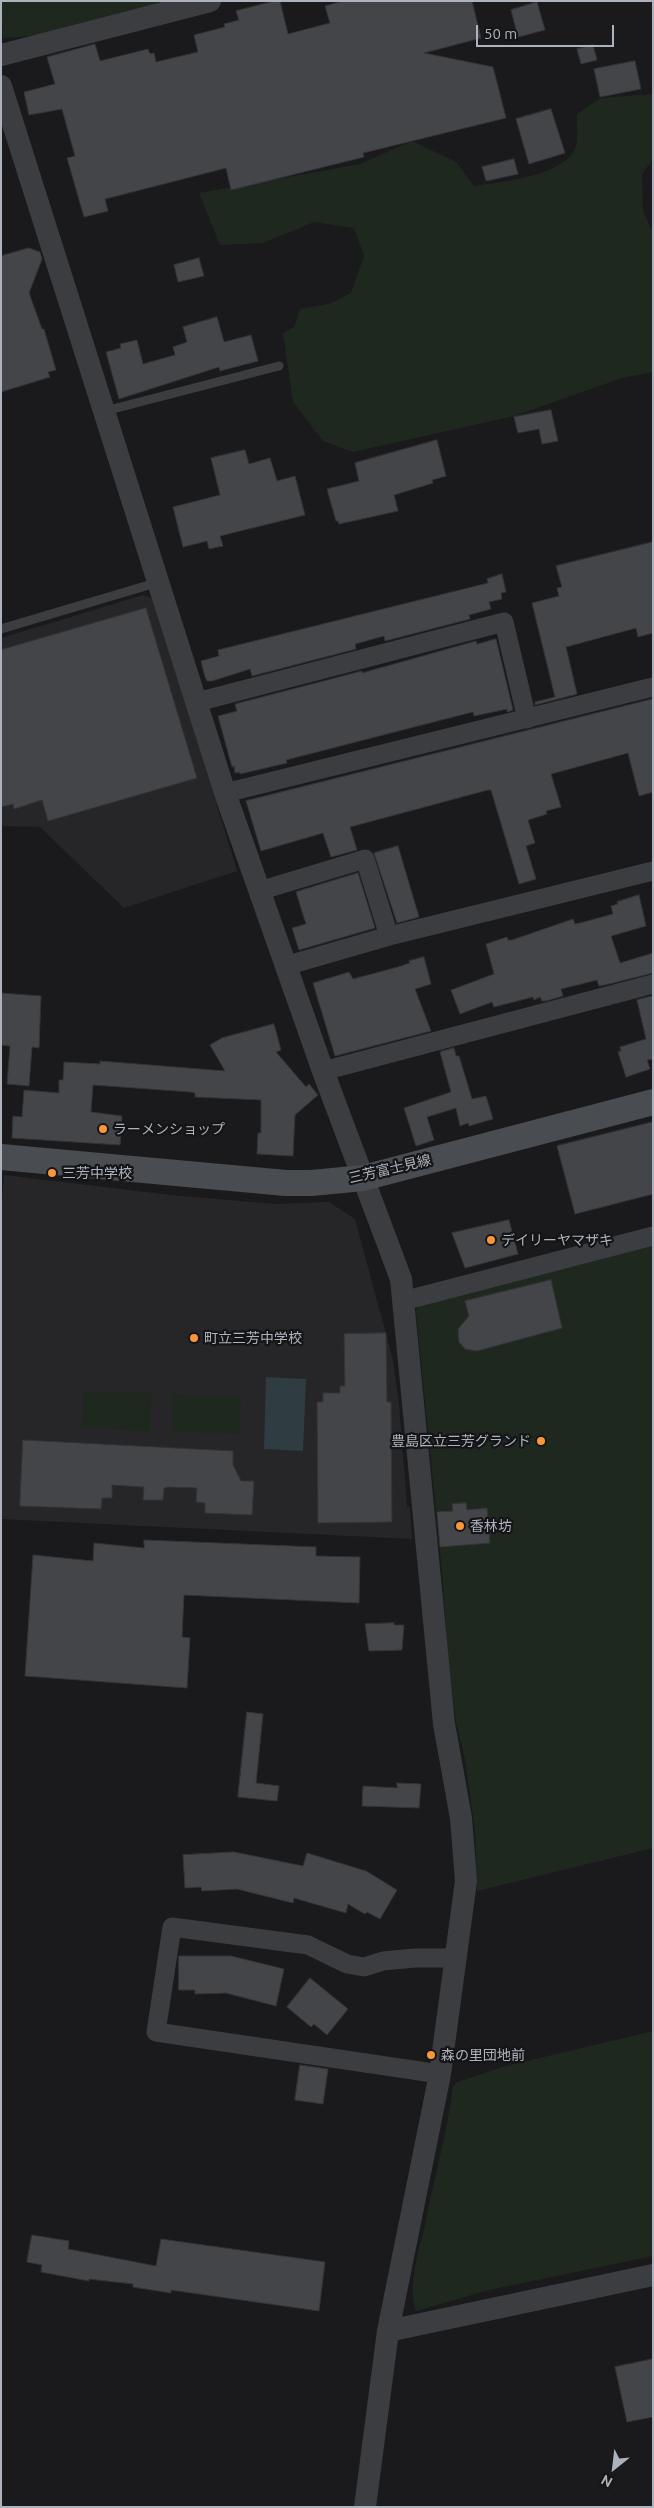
<!DOCTYPE html>
<meta charset="utf-8">
<style>
body{margin:0}
#map{position:relative;width:654px;height:2508px;overflow:hidden;background:#1a1a1c;font-family:Ubuntu,sans-serif}
canvas{display:block}
.frame{position:absolute;inset:0;border:2px solid #acb3bc;pointer-events:none}
.north{position:absolute;left:589px;top:2443px;width:50px;height:50px;-webkit-text-stroke:4px #151517;paint-order:stroke;rotate:209deg;font-size:14px;font-weight:700;line-height:20px;text-align:center;color:#acb3bc}
.north::after{content:'';display:block;margin:auto;width:18px;height:22px;background:#acb3bc;clip-path:polygon(50% 0,100% 100%,50% 72%,0 100%)}
.scale{position:absolute;left:476px;top:25px;width:138px;height:22px;box-sizing:border-box;border:2px solid #acb3bc;border-top:0;padding-left:6px;font-size:15px;line-height:18px;white-space:nowrap;color:#acb3bc;-webkit-text-stroke:4px #151517;paint-order:stroke}
</style>
<div id="map">
<canvas width="654" height="2508"></canvas>
<div class="frame"></div>
<div class="north">N</div>
<div class="scale">50 m</div>
</div>
<script>
const ctx = document.querySelector('canvas').getContext('2d');
ctx.lineJoin = 'round';
function paint(path, color) {
  ctx.fillStyle = color;
  ctx.fill(path, 'evenodd');
}
function trace(path, color, width, dash) {
  ctx.strokeStyle = color;
  ctx.lineWidth = width;
  ctx.lineCap = dash ? 'butt' : 'round';
  ctx.setLineDash(dash || []);
  ctx.stroke(path);
}
function drawText(font, color, halo, rows, align = 'center') {
  ctx.font = font + ' Ubuntu,"Noto Sans JP",sans-serif';
  ctx.lineWidth = 4.5;
  ctx.setLineDash([]);
  ctx.textBaseline = 'middle';
  ctx.strokeStyle = halo;
  ctx.fillStyle = color;
  for (const [text, x, y, turn = 0] of rows) {
    ctx.save();
    ctx.translate(x, y);
    ctx.rotate((+turn || 0) * Math.PI / 180);
    ctx.textAlign = isNaN(turn) ? turn : align;
    if (halo) ctx.strokeText(text, 0, 0);
    ctx.fillText(text, 0, 0);
    ctx.restore();
  }
}
paint(new Path2D(`
 M143,595L154,599L237,871L124,908L40,827L1,826V638Z
 M4,1175L171,1195L275,1204L329,1202L355,1219L393,1360L399,1404L407,1507H410L412,1539L1,1519V1214Z`), '#262629');
paint(new Path2D(`
 M1,1H173L45,35L3,38Z
 M653,94V159L642,174L643,211L653,232V372L622,378L514,416L353,452L323,441L293,402L283,333L294,327L300,309L329,304L351,293L364,256L354,228L314,222L263,243L220,245L199,193L360,164L412,141L456,162L474,186C500,182 567,176 576,146C579,137 576,124 577,114L601,98Z
 M653,1242V1848L477,1891L475,1831L465,1760L456,1722L448,1657L442,1571L416,1311L422,1302Z
 M83,1391L151,1393L150,1431L82,1428Z
 M173,1394L241,1397L240,1434L172,1432Z
 M653,2031V2256L489,2290L416,2311C407,2285 419,2250 425,2225C434,2179 447,2133 453,2086L458,2082L502,2067Z`), '#1f281f');
paint(new Path2D(`
 M266,1377L306,1379L303,1451L264,1449Z`), '#2f3c41');
const building = new Path2D(`
 M275,1H280L288,34L330,23L325,6L343,1H472L481,38L424,53L493,67L506,118L363,153L364,157L231,190L226,168L105,199L108,211L84,217L67,158L75,156L62,109L29,115L24,92L55,84L47,57L95,44L100,61L148,49L150,54L154,53L156,62L198,52L194,35L225,27L224,24L239,20L236,11Z
 M537,2L545,30L518,37L511,10Z
 M593,45L597,60L581,64L577,49Z
 M635,61L641,89L600,97L594,69Z
 M551,109L565,153L529,164L516,119Z
 M514,159L518,174L486,181L482,167Z
 M29,248L40,252L42,259L29,293L42,329H44L56,370L48,372L50,377L1,392V256Z
 M199,258L204,276L178,282L174,265Z
 M217,317L224,342L251,335L258,361L220,371L219,367L119,399L106,352L121,348L120,344L137,340L143,364L175,355L173,347L187,342L183,327Z
 M551,410L558,441L542,444L539,429L518,433L514,417Z
 M437,440L446,476L432,480L433,483L394,495L398,511L339,524L338,521H336L327,489L359,481L355,463Z
 M245,450L249,464L270,458L277,481L295,476L305,515L220,536L223,546L209,549L207,541L183,547L173,507L220,495L211,458Z
 M653,542V633L638,637L636,628L566,647L577,694L535,705V702L555,697L532,603L559,596L557,588L562,587L556,566Z
 M502,574L506,592L501,593L502,599L489,602L491,609L469,615L470,619L385,641L384,636L355,644L356,649L252,676L250,669L212,681H207L205,677L201,661L219,656L218,650L488,583L487,579Z
 M146,608L197,778L48,821L42,800L14,809L13,804L1,807V650Z
 M496,639L513,710L507,712V709L474,716L473,712L453,717L286,760L287,763L240,774V772L235,773L234,766L232,767L218,716L237,711L235,704L362,671V673L476,641L477,644Z
 M653,699V792L639,796L628,753L551,774L561,807L546,811L547,814L528,820L535,843L526,846L536,879L519,884L491,790H488L350,827L357,850L331,857L323,833L261,851L246,801Z
 M398,846L419,917L397,923L374,853Z
 M358,873L375,928L299,950L292,928L306,924L296,892Z
 M639,895L646,926L611,936L620,963L653,953V973L605,985L599,986L597,980L561,989L563,996L546,1001H542L540,997L534,1000L533,997L494,1007L492,1002L460,1014L451,990L494,974L486,944L507,937L508,940H512L573,919L575,924L580,923L613,914L611,906L618,904L617,902Z
 M424,957L431,984L415,989L431,1031L335,1056L313,983L349,972L353,979L398,967L410,963L409,961Z
 M1,993L41,996L39,1048L32,1047L29,1086L7,1084L10,1046L1,1045Z
 M653,996V1059L647,1060L650,1069L626,1077L618,1052L621,1051L620,1047L646,1039L637,1000Z
 M274,1024L281,1050L276,1052L306,1087L309,1084L318,1095L295,1115L293,1156L257,1154L258,1133H261V1100L195,1097V1093L191,1092L93,1085L91,1112L122,1116L120,1145L12,1138L13,1116L22,1117L24,1090L59,1093V1080H63L64,1062L100,1064V1061L225,1071L210,1045L222,1038Z
 M454,1048L456,1056H459L472,1099L486,1096L493,1119L469,1126L468,1123L460,1126L456,1108L427,1117L434,1140L416,1146L404,1108L451,1092L440,1052Z
 M653,1122V1194L575,1214L557,1146Z
 M509,1220L518,1254L465,1268L452,1233Z
 M551,1280L562,1328L477,1351L465,1349L459,1342L458,1329L469,1316L465,1301Z
 M386,1333L387,1402H391L392,1522L318,1523L317,1402H323V1393H340V1386H345L344,1334Z
 M23,1440L233,1451V1465L241,1481H254L252,1515L205,1513V1503L196,1502L197,1488L168,1487L164,1488L163,1500H143L144,1487L112,1485V1498H102L101,1509L20,1506Z
 M466,1503L467,1510L487,1508L490,1543L440,1547L437,1512L453,1511L452,1504Z
 M144,1540L316,1547V1556L360,1557L359,1603L184,1595L182,1637L190,1638L187,1688L25,1676L33,1555L93,1561L94,1543L144,1548Z
 M394,1623V1625H404L402,1650L369,1651L365,1624Z
 M247,1712L263,1714L256,1783L279,1786L277,1801L238,1797Z
 M397,1783L421,1784L419,1808L362,1806L363,1786L397,1788Z
 M234,1852L303,1866L307,1853L366,1871L397,1890L380,1919L367,1912L365,1914L348,1904L346,1913L294,1898L293,1903L237,1889L202,1891L201,1887L185,1888L183,1855Z
 M179,1956H231L284,1969L276,2006L226,1993L195,1994V1990H179Z
 M310,1978L348,2009L327,2035L314,2024L311,2027L287,2007Z
 M300,2065L328,2069L323,2104L295,2100Z
 M32,2235L69,2241L68,2249L156,2266L161,2239L325,2262L319,2311L171,2290V2293L133,2287V2284L89,2279V2281L41,2272L42,2265L27,2262Z
 M653,2359V2417L627,2422L615,2367Z`);
paint(building, '#444549');
trace(building, '#343438', 1);
trace(new Path2D(`
 M105,411L279,366
 M1,629L159,582`), '#3b3d41', 9);
trace(new Path2D(`
 M197,702L504,622L527,719
 M225,793L653,687
 M259,891L365,859L389,936
 M285,966L389,936L653,871
 M323,1071L653,984
 M403,1301L653,1236
 M440,2074L156,2032L172,1927L308,1945L347,1964L364,1967L383,1961L415,1958H456`), '#3b3d41', 19);
trace(new Path2D(`
 M1,55L210,1
 M1,86L225,793L323,1071L401,1279L444,1724L461,1818L466,1881L440,2074L388,2331L365,2507
 M388,2331L653,2275`), '#3b3d41', 22);
trace(new Path2D(`
 M1,1157L286,1183H312L363,1178L653,1102`), '#494c51', 26);
for (const [x, y, r, color] of [
 [103,1129,5,"#f79737"],
 [52,1173,5,"#f79737"],
 [491,1240,5,"#f79737"],
 [194,1338,5,"#f79737"],
 [541,1441,5,"#f79737"],
 [460,1526,5,"#f79737"],
 [431,2055,5,"#f79737"]
]) {
  const dot = new Path2D();
  dot.arc(x, y, r, 0, 2 * Math.PI);
  ctx.fillStyle = color;
  ctx.fill(dot);
  trace(dot, '#151517', 2);
}
drawText('14px', '#acb3bc', '#151517', [
 ["ラーメンショップ",113,1129],
 ["三芳中学校",62,1173],
 ["デイリーヤマザキ",501,1240],
 ["町立三芳中学校",204,1338],
 ["豊島区立三芳グランド",531,1441,"right"],
 ["香林坊",470,1526],
 ["森の里団地前",441,2055]
], 'left');
drawText('14px', '#acb3bc', '#151517', [
 ["三芳富士見線",390,1169,-13]
]);
</script>
